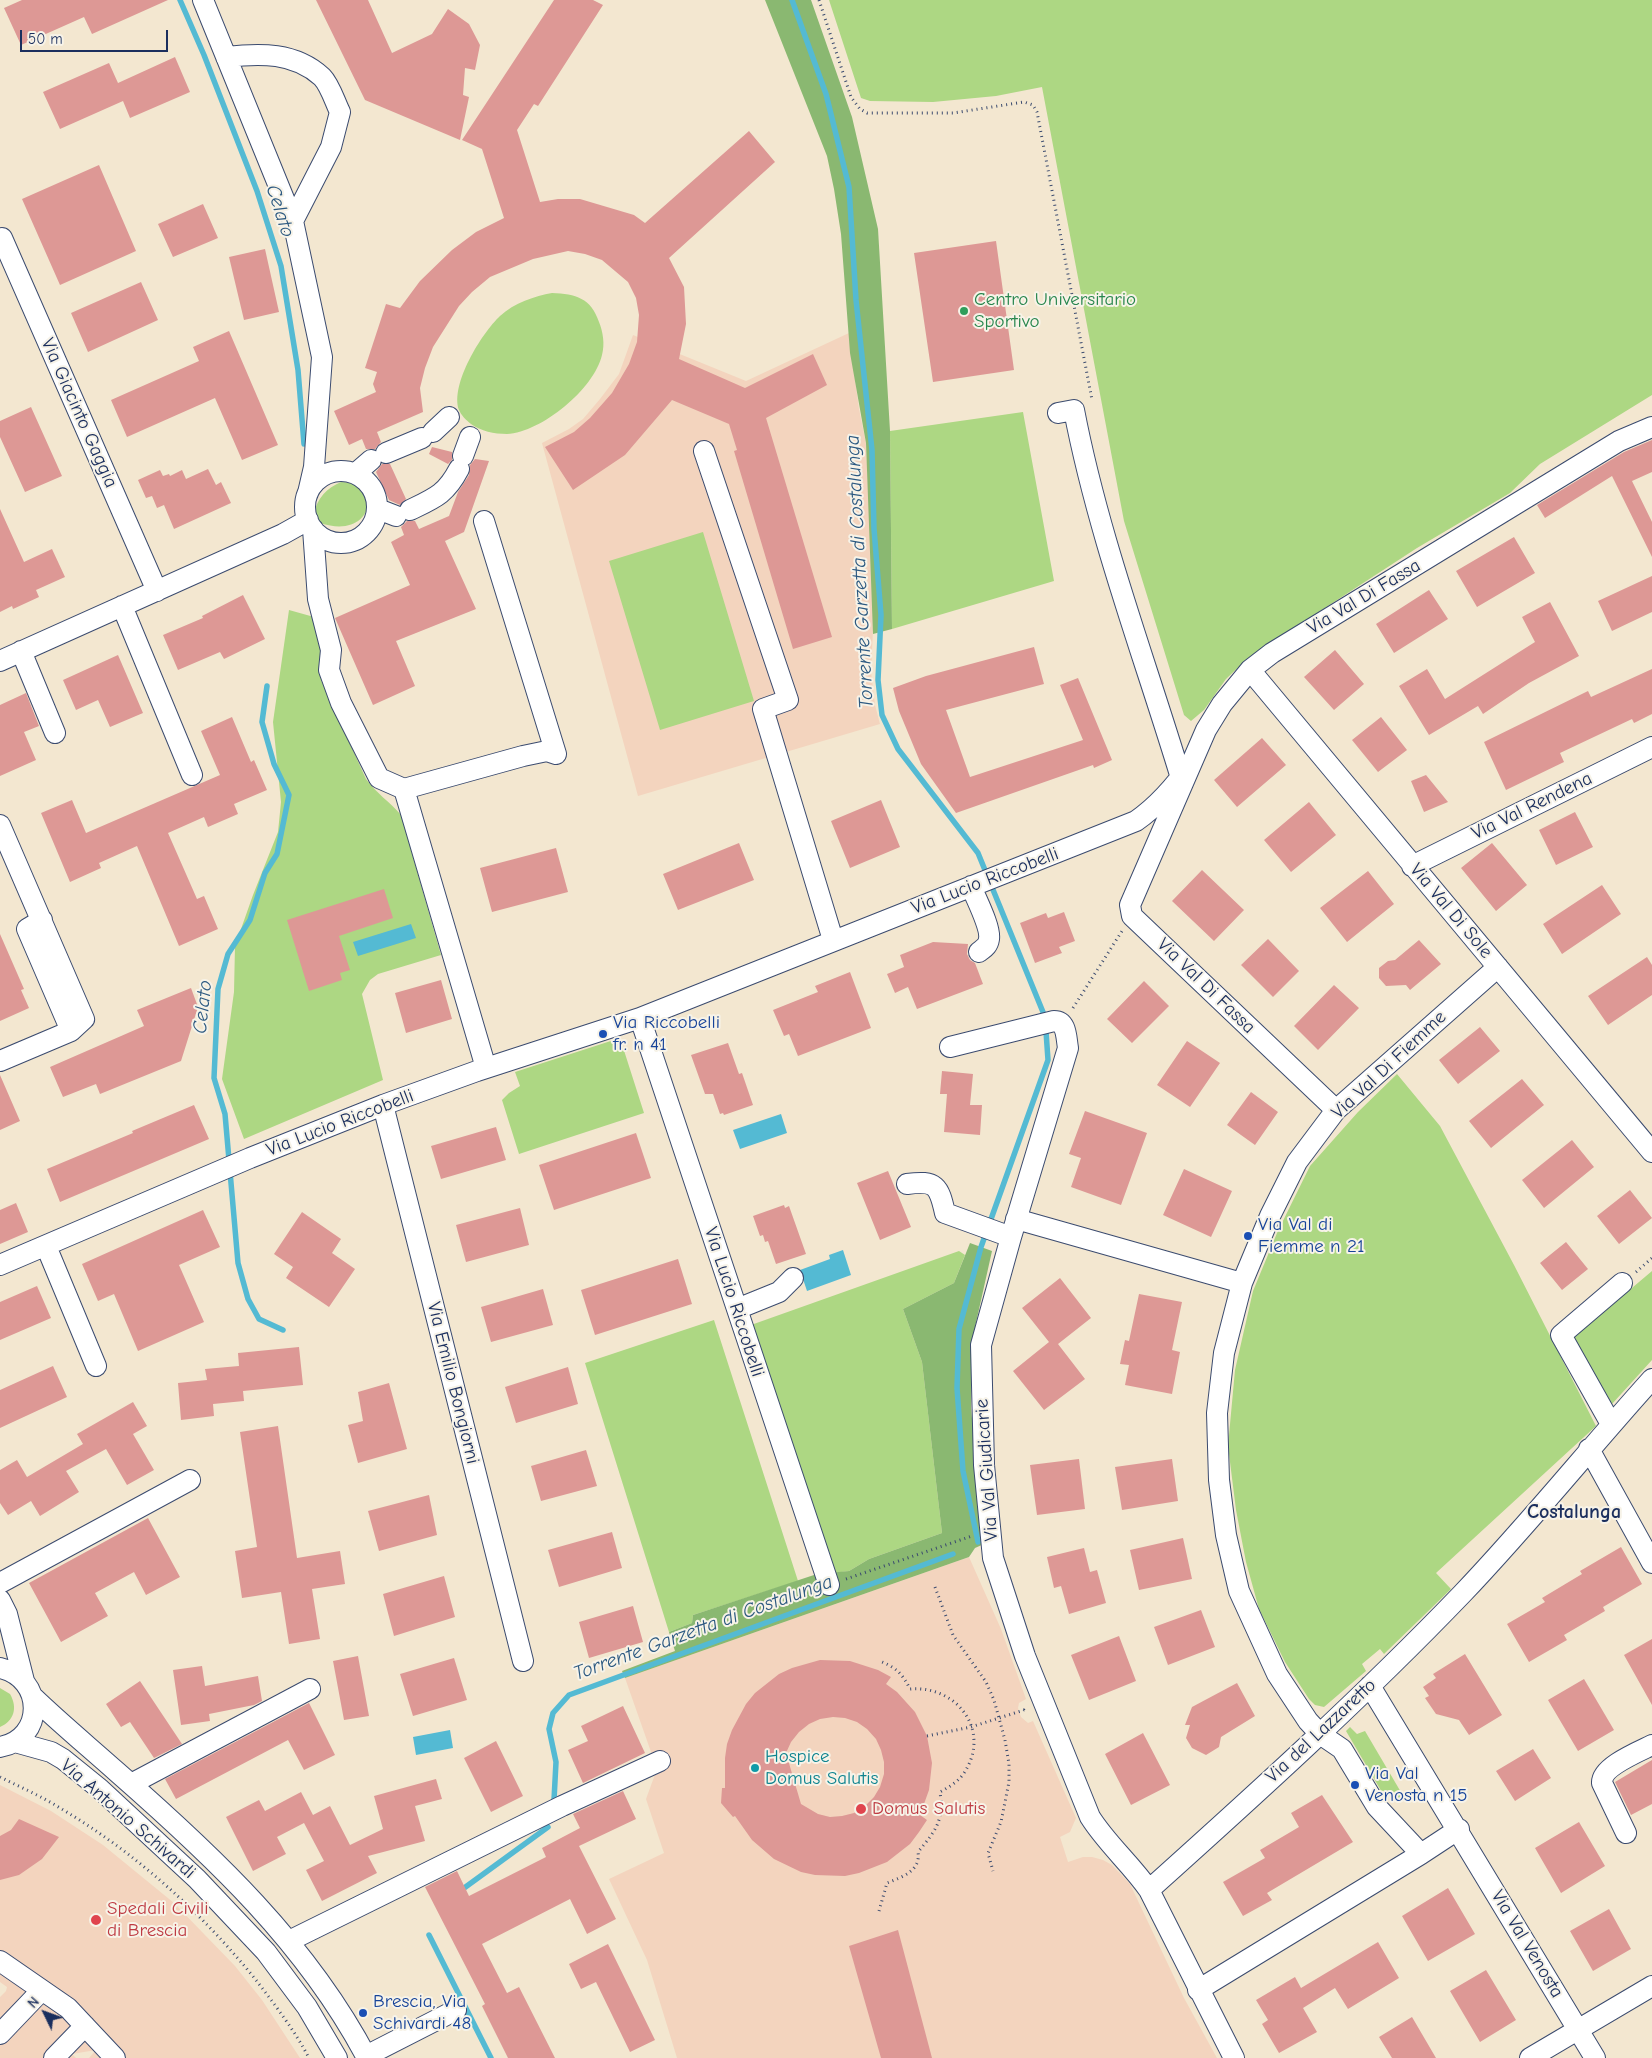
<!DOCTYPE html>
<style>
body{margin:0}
#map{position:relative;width:1652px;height:2058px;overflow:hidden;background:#f3e7d0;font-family:"Comic Neue",sans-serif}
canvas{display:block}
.north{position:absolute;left:20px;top:1988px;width:50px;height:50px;-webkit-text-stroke:4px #f7f3e8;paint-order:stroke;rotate:312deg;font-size:14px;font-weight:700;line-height:20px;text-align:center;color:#1b2f5e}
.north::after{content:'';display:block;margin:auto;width:18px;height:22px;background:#1b2f5e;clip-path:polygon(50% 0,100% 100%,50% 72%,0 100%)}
.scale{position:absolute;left:20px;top:30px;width:148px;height:22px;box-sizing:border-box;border:2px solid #1b2f5e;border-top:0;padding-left:6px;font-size:15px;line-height:18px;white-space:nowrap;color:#1b2f5e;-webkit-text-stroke:4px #f7f3e8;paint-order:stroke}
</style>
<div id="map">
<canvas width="1652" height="2058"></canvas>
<div class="north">N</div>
<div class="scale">50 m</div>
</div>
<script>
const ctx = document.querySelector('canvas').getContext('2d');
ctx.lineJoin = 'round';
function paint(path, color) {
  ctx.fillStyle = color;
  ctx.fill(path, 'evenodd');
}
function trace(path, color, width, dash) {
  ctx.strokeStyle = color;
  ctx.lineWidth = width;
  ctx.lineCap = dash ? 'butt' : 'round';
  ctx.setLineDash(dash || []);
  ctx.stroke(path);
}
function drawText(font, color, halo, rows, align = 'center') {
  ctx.font = font + ' "Comic Neue",sans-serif';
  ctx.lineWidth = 4;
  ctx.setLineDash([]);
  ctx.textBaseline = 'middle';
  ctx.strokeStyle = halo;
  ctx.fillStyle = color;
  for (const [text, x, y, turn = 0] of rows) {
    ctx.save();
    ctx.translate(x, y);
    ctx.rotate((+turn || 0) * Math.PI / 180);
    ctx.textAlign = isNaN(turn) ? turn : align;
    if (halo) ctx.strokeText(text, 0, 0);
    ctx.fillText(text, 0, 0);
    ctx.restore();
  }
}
paint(new Path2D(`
 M849,333L859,409L866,443L874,609L871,672L875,705L880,724L638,796L542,443L569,429L583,419L600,399L619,374L633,335L746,381Z
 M969,1557L1001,1629L1026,1699L1019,1703L1018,1708L1021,1717L1028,1723L1033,1721L1076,1818L1070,1832L1060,1837L1068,1862L1083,1857H1092L1103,1860L1112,1865L1130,1884L1184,1998L1217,2058H677L647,1960L609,1879L664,1853L646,1799L657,1769L625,1678Z
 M0,1785L51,1811L103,1845L174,1903L235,1966L262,2000L300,2058H89L96,2050L72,2054L76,2058H0V1997L6,1991L7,1987L0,1982Z`), '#f3d4be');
paint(new Path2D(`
 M829,0H1652V395L1540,464L1510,493L1417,548L1248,658L1226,679L1204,710L1191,721L1184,715L1124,521L1042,87L996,96L933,102L870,101L861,98Z
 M552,293C576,294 591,298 599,322C603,332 605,344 602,355C594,389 542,432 507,434C494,434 481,431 471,424C466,420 461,415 459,410C450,384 482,333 500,316C514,303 535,296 552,293Z
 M1023,412L1054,581L892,629L890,431Z
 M341,482C384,482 374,541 320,523L314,514C317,498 327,488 341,482Z
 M703,532L754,701L660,730L609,561Z
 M289,610L314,617L324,640L321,680L366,779C376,793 390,802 401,815L441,955L378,974L370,980L362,994L383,1080L244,1139L222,1079L234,992L235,946L253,895L278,832L281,802L273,722Z
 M620,1038L644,1113L519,1154L502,1100L509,1093L520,1086L515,1072Z
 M1397,1074L1440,1126L1514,1265L1596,1426L1436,1573L1451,1589L1384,1654L1380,1649L1362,1664L1366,1671L1324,1707L1315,1705L1309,1699L1285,1662L1259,1609L1246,1562L1236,1510L1228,1446L1235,1370L1253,1291L1277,1233L1310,1166L1358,1112Z
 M959,1251L965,1255L954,1283L903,1309L922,1362L942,1533L869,1559L849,1571L834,1573L751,1325Z
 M1652,1271V1360L1612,1404L1574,1337Z
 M714,1320L798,1581L693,1615L692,1623L669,1632L585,1363Z
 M0,1688L10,1694C18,1708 14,1721 0,1727Z
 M1350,1727L1357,1734L1365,1731L1405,1799L1383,1794L1346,1731Z`), '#add783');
paint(new Path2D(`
 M765,0H811L852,117L878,229L890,431L892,629L873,634L866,443L850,353L841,234L834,189L827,156Z
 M970,1243L992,1251L971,1345V1408L984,1544L975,1548L969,1557L625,1678L622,1671L675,1651L669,1632L692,1623L693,1615L817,1574L849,1571L869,1559L942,1533L922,1362L903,1309L954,1283Z`), '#8ab871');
paint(new Path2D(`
 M411,924L416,938L358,956L353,942Z
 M781,1114L787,1133L740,1149L733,1130Z
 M843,1250L851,1275L807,1291L800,1270L830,1259L829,1255Z
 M450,1730L453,1748L416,1755L413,1737Z`), '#54bad3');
trace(new Path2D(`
 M180,0L204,55L257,191L281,266L298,370L304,444
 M792,0L826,94L849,187L856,300L872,450L874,529L881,615L878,680L882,715L898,749L978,853L1045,1017L1048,1060L981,1247L959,1329L957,1388L963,1471L978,1542
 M267,686L262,722L274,764L289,795L277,854L265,873L250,920L228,954L218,989L214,1078L225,1114L238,1263L248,1299L259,1319L283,1330
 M554,1800L556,1762L549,1729L553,1713L569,1695L953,1554
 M460,1891L548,1827
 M429,1935L491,2058`), '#54bad3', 5.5);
paint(new Path2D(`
 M22,0H168L92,34L84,17L21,45L4,8Z
 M316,0H368L392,53L432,34L448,9L469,24L480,45L475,70L465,68L463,95L469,97L460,140L365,100Z
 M554,0H593L603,5L538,106L534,104L517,130L540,202L558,199H580L634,215L645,223L749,131L775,162L669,258L684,287L686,324L679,359L745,388L813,354L827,385L766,418L832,637L793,649L734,451L737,450L729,424L672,400L625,455L573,490L545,447L574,432L590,418L612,393L629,364L637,342L639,315L636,298L628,282L602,260L585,254L568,251L533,259L490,277L472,292L459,306L433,347L425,368L420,388L423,412L377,432L381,442L375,449H366L362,439L349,445L334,411L376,392L373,384L377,372L365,368L386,304L400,308L420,281L452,250L476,232L504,218L482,149L462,140Z
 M175,57L190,92L130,118L123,101L60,129L43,92L109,63L118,83Z
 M99,165L136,251L60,285L22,199Z
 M203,204L218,238L173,257L158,224Z
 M996,241L1014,370L933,382L914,253Z
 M265,249L279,312L244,320L229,257Z
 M141,282L158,320L88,352L71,313Z
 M229,331L278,445L242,460L215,398L127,437L111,400L199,361L193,347Z
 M31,407L62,476L25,492L0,437V421Z
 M1652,440V472L1632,481L1652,522V557L1612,476L1545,518L1537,505L1624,452Z
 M432,447L452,452V460L448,464L429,454Z
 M475,459L489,461L464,532L445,541L476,609L396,641L415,686L373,705L335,618L410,585L391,542L404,535L401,527L407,521H415L419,529L449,516L458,492L469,475L470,465Z
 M382,464H390L406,499L400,505L389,500L376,472Z
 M208,469L216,485L221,482L231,503L174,529L164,505L157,508L152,496L146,498L138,480L160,470L163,476L169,474L170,476L182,470L186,479Z
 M0,509L24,562L52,549L65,577L36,590L39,597L13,609L12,606L0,612Z
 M1514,537L1535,573L1477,607L1456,571Z
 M1652,576V612L1612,631L1598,601Z
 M1429,590L1448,619L1394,653L1376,624Z
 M243,595L265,639L224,659L220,652L178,670L163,635L203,618L202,616Z
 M1550,602L1579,656L1529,683L1483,714L1478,706L1429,735L1399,686L1427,669L1445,699L1535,642L1522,617Z
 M1034,647L1044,684L946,710L970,777L1083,740L1060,685L1078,678L1112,760L1094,768L1093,765L956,813L921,764L899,711L893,688L926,676Z
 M1335,650L1364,684L1334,710L1304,677Z
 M118,655L143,713L110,727L98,700L76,710L63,680Z
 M1652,669V714L1634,723L1632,719L1560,753L1564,762L1506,790L1484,742L1588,691L1591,697Z
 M26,693L39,726L24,732L36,760L0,776V705Z
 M232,717L251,762L254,760L267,790L234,804L238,814L208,827L204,817L168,833L197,899L204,896L218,929L179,946L137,846L99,863L101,868L70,882L41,813L72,800L86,833L220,775L201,731Z
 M1381,717L1407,750L1378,772L1352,740Z
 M1262,738L1286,765L1237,807L1214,780Z
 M1426,775L1448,802L1424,812L1411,781Z
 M881,800L900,847L850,868L831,821Z
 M1309,802L1336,835L1291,872L1264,840Z
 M1575,812L1593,847L1556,865L1539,830Z
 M739,843L754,880L678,910L663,874Z
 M1492,843L1527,885L1496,911L1461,868Z
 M556,848L568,892L492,912L480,868Z
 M1202,870L1244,910L1214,941L1172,901Z
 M1368,871L1394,904L1347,942L1320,908Z
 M1602,885L1621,914L1562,954L1543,924Z
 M384,889L393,918L339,936L350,970L340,973L342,980L309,991L287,920Z
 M1064,912L1075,941L1059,947L1062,953L1035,963L1020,923L1046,913L1048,918Z
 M0,934L24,989L21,990L29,1008L0,1021Z
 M1268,939L1299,971L1273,997L1241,965Z
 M1419,940L1441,964L1410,990L1406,985L1386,986L1379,978V968L1388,961L1395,960Z
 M933,942L968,944L967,954L970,960L975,963L983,984L917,1009L908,987L895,993L887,974L904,967L900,955Z
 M1647,957L1652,965V995L1608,1025L1588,996Z
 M850,972L871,1028L798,1056L789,1034L784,1036L773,1010L818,992L815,986Z
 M441,980L452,1019L406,1033L395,993Z
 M1144,981L1169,1006L1132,1043L1107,1019Z
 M1334,985L1359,1008L1318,1050L1294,1026Z
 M191,988L198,1007L181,1061L100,1094L96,1084L63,1097L50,1067L144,1026L137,1010Z
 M1480,1027L1500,1051L1458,1084L1439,1060Z
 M1187,1041L1220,1063L1190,1107L1157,1085Z
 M728,1043L739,1074L742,1073L753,1105L724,1115L723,1113L720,1114L713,1094H705L691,1055Z
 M942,1071L973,1074L970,1105H982L980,1135L944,1132L947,1094H940Z
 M0,1075L20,1121L0,1130Z
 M1522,1079L1544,1105L1491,1148L1469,1121Z
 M1251,1092L1278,1112L1255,1145L1227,1125Z
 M194,1105L209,1139L60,1202L47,1169L133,1133L132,1131Z
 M1085,1111L1147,1133L1121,1205L1071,1187L1081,1158L1069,1154Z
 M496,1127L506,1160L441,1179L431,1146Z
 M636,1133L651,1178L554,1210L539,1165Z
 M1572,1140L1594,1167L1544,1208L1522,1180Z
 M1184,1169L1232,1191L1211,1237L1163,1215Z
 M888,1171L911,1227L880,1240L857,1183Z
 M1630,1190L1652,1218L1619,1244L1597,1216Z
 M16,1203L28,1232L0,1244V1210Z
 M784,1205L785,1208L789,1206L806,1254L776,1264L768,1241L765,1242L763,1235L760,1236L753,1216Z
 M520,1208L529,1245L466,1262L456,1225Z
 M203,1210L220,1247L179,1265L204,1322L138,1351L114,1294L98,1301L82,1264Z
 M302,1212L341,1239L332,1253L355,1269L329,1307L286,1278L293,1267L274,1254Z
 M1566,1242L1588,1269L1562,1290L1540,1263Z
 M678,1259L692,1304L595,1335L581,1290Z
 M1060,1278L1091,1318L1058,1344L1085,1379L1044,1410L1013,1371L1049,1342L1022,1308Z
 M37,1286L51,1318L0,1340V1302Z
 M543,1289L553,1325L491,1342L481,1307Z
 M1139,1294L1182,1302L1172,1350L1180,1352L1172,1394L1125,1385L1129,1365L1120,1364L1125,1340L1129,1341Z
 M299,1347L303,1385L243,1391L244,1401L213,1404L214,1416L181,1420L178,1383L207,1380L205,1369L239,1366L238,1353Z
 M53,1366L67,1397L0,1428V1390Z
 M568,1367L578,1404L516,1423L505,1387Z
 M389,1383L407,1449L358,1463L348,1425L363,1421L358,1392Z
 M133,1402L147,1426L133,1434L154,1470L127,1485L106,1449L66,1471L79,1492L40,1516L31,1501L8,1515L0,1503V1470L17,1460L27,1477L83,1444L77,1434Z
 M278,1426L297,1558L340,1551L345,1584L312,1589L320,1639L289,1644L281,1592L242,1598L235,1551L257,1547L240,1432Z
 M586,1450L597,1486L541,1501L531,1466Z
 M1079,1459L1085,1509L1037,1515L1030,1465Z
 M1172,1459L1178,1501L1122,1510L1115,1467Z
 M429,1495L437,1535L379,1551L368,1511Z
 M148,1518L180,1577L146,1595L134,1572L95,1593L108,1616L61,1642L29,1583Z
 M612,1532L622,1568L559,1587L548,1550Z
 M1183,1538L1192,1579L1139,1590L1130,1550Z
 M1621,1547L1642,1584L1603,1607L1605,1611L1564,1635L1567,1640L1529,1662L1507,1624L1545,1602L1542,1598L1582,1574L1580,1571Z
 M1084,1548L1090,1572L1097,1570L1106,1603L1069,1614L1061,1586L1054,1588L1047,1557Z
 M444,1576L455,1617L394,1636L383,1594Z
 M633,1606L643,1642L589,1658L579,1622Z
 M1201,1610L1215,1647L1168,1665L1154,1627Z
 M1119,1636L1136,1681L1089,1700L1071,1655Z
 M1652,1639V1705L1624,1655Z
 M1465,1654L1502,1715L1469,1735L1459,1720L1436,1714L1425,1698L1429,1696L1423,1687L1436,1678L1433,1674Z
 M358,1656L369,1716L344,1720L333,1661Z
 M454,1658L467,1700L413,1716L400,1674Z
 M820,1660L850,1661L878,1670L891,1677L886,1684L897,1692L915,1712L927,1736L932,1763L929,1790L920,1815L927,1820L919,1832L910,1844L887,1862L859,1873L845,1876L815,1875L801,1872L774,1859L752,1840L735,1816L733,1817L721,1803L722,1788H725V1758L727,1744L732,1730L746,1704L755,1693L779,1674L792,1668ZM833,1717L845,1718L857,1722L867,1729L876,1739L881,1750L884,1762V1774L880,1787L874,1797L865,1806L854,1813L842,1816L830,1817L818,1814L801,1804L786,1753L791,1742L799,1732L809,1724L820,1719Z
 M202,1666L205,1686L258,1676L262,1701L254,1705L209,1714L210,1721L181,1725L173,1670Z
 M1584,1679L1614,1730L1578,1751L1548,1700Z
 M140,1681L182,1744L154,1758L130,1722L121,1727L106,1704Z
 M1237,1683L1255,1716L1221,1737L1219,1747L1206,1755L1192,1748L1186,1738L1190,1725H1185L1192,1707Z
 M309,1703L335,1755L304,1770L288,1740L176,1799L165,1779Z
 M623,1706L645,1753L583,1783L568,1750L588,1741L581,1726Z
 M1143,1733L1170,1785L1131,1805L1105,1754Z
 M496,1741L523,1796L491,1812L464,1758Z
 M1533,1749L1551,1778L1515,1801L1496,1771Z
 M1652,1760V1804L1631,1815L1615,1782Z
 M436,1779L442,1799L415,1806L425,1841L368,1856L377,1873L322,1901L306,1870L324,1861L304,1823L277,1837L286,1854L253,1871L226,1817L259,1800L265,1811L301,1792L313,1815L330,1806L350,1845L383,1829L374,1796Z
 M623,1791L636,1819L579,1846L616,1919L587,1934L570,1899L482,1944L507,1993L519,1987L555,2058H508L482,2006L485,2004L425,1887L457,1871L469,1896L546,1857L542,1848L580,1828L573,1814Z
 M1322,1795L1353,1842L1267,1893L1272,1900L1243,1916L1223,1882L1265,1858L1260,1850L1299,1827L1291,1813Z
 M19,1819L59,1837L42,1859L19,1875L0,1880V1836L11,1830Z
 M1579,1822L1605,1866L1561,1893L1535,1848Z
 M1448,1888L1475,1934L1428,1961L1402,1916Z
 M1609,1909L1631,1949L1593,1971L1570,1931Z
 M898,1930L932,2058H881L849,1946Z
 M1378,1942L1399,1978L1348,2009L1335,1988L1303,2008L1317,2032L1279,2053L1262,2024L1268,2020L1256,2000L1295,1977L1301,1988Z
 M608,1944L655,2040L630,2052L596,1982L581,1989L569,1964Z
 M1486,1970L1516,2020L1480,2042L1450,1991Z
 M1412,2017L1436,2058H1392L1379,2037Z`), '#dd9895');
const minor = new Path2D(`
 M203,0L293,221L331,147L340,112C335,102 330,85 322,77C295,52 260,53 226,57
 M293,221L322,357L314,467L308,493
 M0,240L2,238L157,591
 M1058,413L1074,410C1098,535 1144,656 1181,778
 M433,432L449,417
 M704,451L788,700L763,709L833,940
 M386,453L422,438
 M463,456L470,437
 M305 507a36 36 0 1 1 72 0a36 36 0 1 1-72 0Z
 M356,473L371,460
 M378,509L396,516
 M410,510C435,498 446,494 459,469
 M484,521L556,754L547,751L523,756L404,789L486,1068
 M313,529L318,599L331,650L329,670L341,703L379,778L404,789
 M122,606L192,775
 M21,651L55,733
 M0,661L283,534L308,520
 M1250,670L1652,1152
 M0,825L84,1019L71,1031L0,1061
 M1412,866L1652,747
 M971,886C976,899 991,927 989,939C988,946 984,948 979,952
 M42,920L27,929L71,1031
 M640,1018L829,1585
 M950,1047L1054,1021C1067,1021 1066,1037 1068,1048L1011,1237L981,1345L984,1465L993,1558L1025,1656L1090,1817C1107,1844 1131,1864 1149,1890L1234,2058
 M383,1105L523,1661
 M1336,1110L1132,916L1130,905L1206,730L1222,704L1250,670L1272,653L1619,441L1652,427
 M907,1184C936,1180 939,1186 945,1213L1011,1237
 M1016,1219L1242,1283
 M46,1246L96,1366
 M0,1265L250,1158L383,1105L477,1071L640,1018L1136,821C1159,805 1176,785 1192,762
 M737,1309L779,1292L793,1278
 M1611,1424L1561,1335L1622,1283
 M1589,1449L1652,1563
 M0,1583L190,1480
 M0,1600L7,1614L24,1681
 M0,1668C45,1678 45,1739 0,1747
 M1370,1686L1595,2058
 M33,1697C60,1723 89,1747 117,1772C213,1856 307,1944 367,2058
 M15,1742L51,1752L63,1759L100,1789L197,1879L266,1952L307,2007L337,2058
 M131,1784L310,1689
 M1626,1833L1602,1783C1601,1767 1638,1752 1652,1745
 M1421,1854L1377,1807L1342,1749L1320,1734L1308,1721L1277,1674L1239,1591L1226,1535L1219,1480L1217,1413L1224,1353L1242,1283L1270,1216L1297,1162L1336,1110L1498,967
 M1149,1890C1256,1794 1363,1697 1462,1594C1528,1525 1588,1450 1652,1379
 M289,1941L562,1806L660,1761
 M0,1961L68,2008L115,2058
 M1198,1990L1421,1854L1459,1829
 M0,2034L42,1990
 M366,2056L456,2010
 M54,2058L85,2026
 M1530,2058L1652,1986`);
trace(minor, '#3b4b6f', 22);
trace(new Path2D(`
 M819,0L851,97L860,109L867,113H953L1024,102L1033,105L1037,112L1092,400
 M1073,1008L1122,931
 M1636,1272L1652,1258
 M846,1579L972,1536
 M935,1587L953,1635L986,1682L994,1700L1005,1740L1009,1764V1782L1001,1822L988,1853L993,1871
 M927,1736L971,1727L1024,1710L1026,1713
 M0,1777C20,1787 41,1796 60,1808C136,1853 201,1912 256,1980C275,2005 295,2031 309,2058
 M879,1911L887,1883C902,1877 921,1871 918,1852C936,1830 944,1821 940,1792C949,1787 958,1782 964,1773C992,1731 957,1685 910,1689C903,1675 897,1668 882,1662`), '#3b4b6f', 3, [1, 4]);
trace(minor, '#fff', 20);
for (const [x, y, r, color] of [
 [964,311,5,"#2e9e5b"],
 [603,1034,5,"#1a4fb4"],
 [1248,1236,5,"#1a4fb4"],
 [755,1768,5,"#0f9aa8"],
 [1355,1785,5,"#1a4fb4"],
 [861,1809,6,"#e0444e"],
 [96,1920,6,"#e0444e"],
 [363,2013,5,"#1a4fb4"]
]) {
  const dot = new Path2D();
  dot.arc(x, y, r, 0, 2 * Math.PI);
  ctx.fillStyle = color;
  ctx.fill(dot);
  trace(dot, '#f7f3e8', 2);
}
drawText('19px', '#27864d', '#f7f3e8', [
 ["Centro Universitario",974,300],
 ["Sportivo",974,322]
], 'left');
drawText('19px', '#1b2f5e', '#f7f3e8', [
 ["Via Giacinto Gaggia",79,413,66],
 ["Via Val Di Fassa",1364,597,-31],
 ["Via Val Rendena",1532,806,-26],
 ["Via Lucio Riccobelli",985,881,-21],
 ["Via Val Di Sole",1451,911,50],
 ["Via Val Di Fassa",1206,986,44],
 ["Via Val Di Fiemme",1389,1065,-43],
 ["Via Lucio Riccobelli",340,1123,-21],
 ["Via Lucio Riccobelli",734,1302,72],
 ["Via Emilio Bongiorni",453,1383,76],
 ["Via Val Giudicarie",987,1470,-94],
 ["Via del Lazzaretto",1321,1731,-43],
 ["Via Antonio Schivardi",128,1819,41],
 ["Via Val Venosta",1527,1944,59]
]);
drawText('19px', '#164399', '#f7f3e8', [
 ["Via Riccobelli",613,1023],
 ["fr. n 41",613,1045],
 ["Via Val di",1258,1225],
 ["Fiemme n 21",1258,1247],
 ["Via Val",1365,1774],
 ["Venosta n 15",1365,1796],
 ["Brescia, Via",373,2002],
 ["Schivardi 48",373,2024]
], 'left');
drawText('19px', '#0d838f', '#f7f3e8', [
 ["Hospice",765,1757],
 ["Domus Salutis",765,1779]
], 'left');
drawText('19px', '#be3a42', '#f7f3e8', [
 ["Domus Salutis",872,1809],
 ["Spedali Civili",107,1909],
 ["di Brescia",107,1931]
], 'left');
drawText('italic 20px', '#2c5981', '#f7f3e8', [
 ["Celato",280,211,72],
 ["Torrente Garzetta di Costalunga",860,572,-93],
 ["Celato",203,1007,-84],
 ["Torrente Garzetta di Costalunga",703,1628,-20]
]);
drawText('bold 20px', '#1b2f5e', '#f7f3e8', [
 ["Costalunga",1574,1512]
]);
</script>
